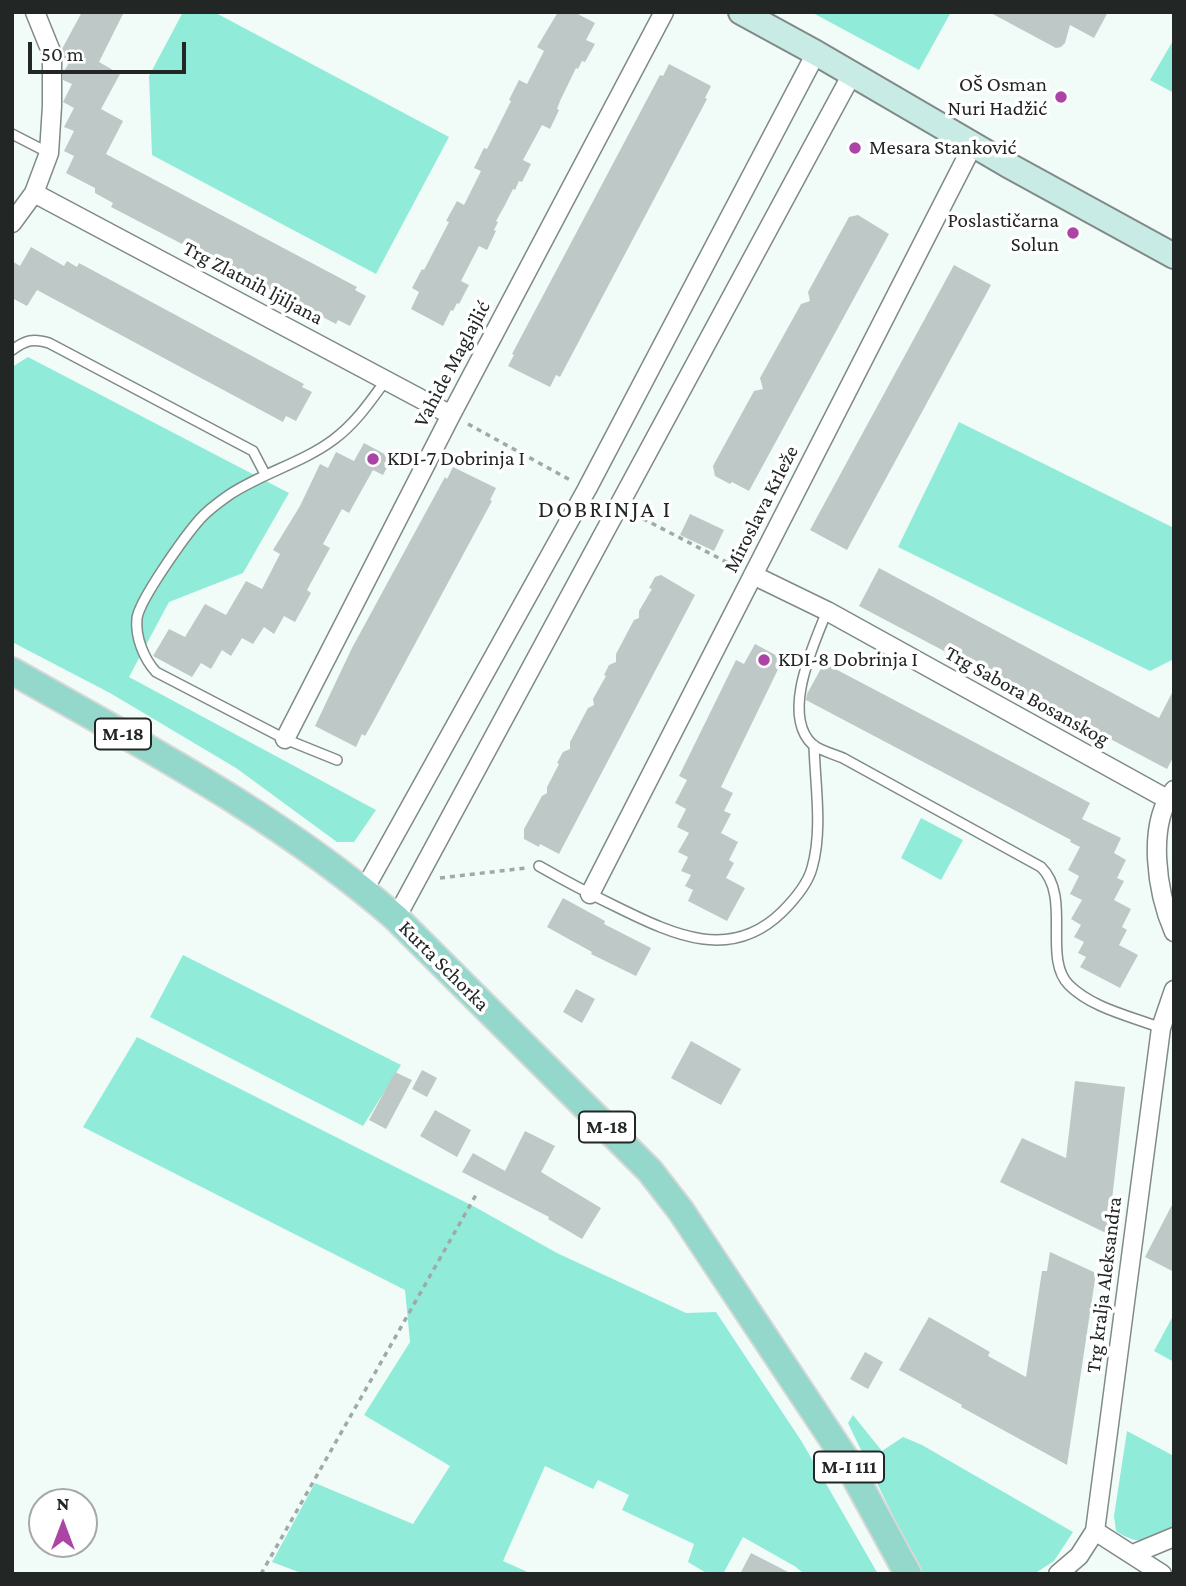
<!DOCTYPE html>
<meta charset="utf-8">
<style>
body{margin:0}
#map{position:relative;width:1186px;height:1586px;overflow:hidden;background:#f1fcf9;font-family:"Crimson Pro",serif}
canvas{display:block}
.frame{position:absolute;inset:0;border:14px solid #222625;pointer-events:none}
.north{position:absolute;left:28px;top:1488px;width:70px;height:70px;box-sizing:border-box;background:#fff;border:2px solid #a7a8a8;border-radius:50%;rotate:0deg;font-size:19px;font-weight:700;line-height:28px;text-align:center;color:#222625}
.north::after{content:'';display:block;margin:auto;width:24px;height:32px;background:#ac44a6;clip-path:polygon(50% 0,100% 100%,50% 72%,0 100%)}
.scale{position:absolute;left:28px;top:42px;width:158px;height:32px;box-sizing:border-box;border:4px solid #222625;border-top:0;padding-left:9px;font-size:21px;line-height:24px;white-space:nowrap;color:#222625;-webkit-text-stroke:5px #fff;paint-order:stroke}
</style>
<div id="map">
<canvas width="1186" height="1586"></canvas>
<div class="frame"></div>
<div class="north">N</div>
<div class="scale">50 m</div>
</div>
<script>
const ctx = document.querySelector('canvas').getContext('2d');
ctx.lineJoin = 'round';
function paint(path, color) {
  ctx.fillStyle = color;
  ctx.fill(path, 'evenodd');
}
function trace(path, color, width, dash) {
  ctx.strokeStyle = color;
  ctx.lineWidth = width;
  ctx.lineCap = dash ? 'butt' : 'round';
  ctx.setLineDash(dash || []);
  ctx.stroke(path);
}
function drawText(font, color, halo, rows, align = 'center') {
  ctx.font = font + ' "Crimson Pro",serif';
  ctx.lineWidth = 7;
  ctx.setLineDash([]);
  ctx.textBaseline = 'middle';
  ctx.strokeStyle = halo;
  ctx.fillStyle = color;
  for (const [text, x, y, turn = 0] of rows) {
    ctx.save();
    ctx.translate(x, y);
    ctx.rotate((+turn || 0) * Math.PI / 180);
    ctx.textAlign = isNaN(turn) ? turn : align;
    if (halo) ctx.strokeText(text, 0, 0);
    ctx.fillText(text, 0, 0);
    ctx.restore();
  }
}
paint(new Path2D(`
 M183,12H214L449,137L376,274L152,155L149,76Z
 M811,12H951L919,70Z
 M1174,39V93L1150,80Z
 M28,357L289,493L243,573L169,602L129,677L376,810L354,842H337L236,768L110,693L12,642V367Z
 M959,422L1174,528V659L1150,671L898,547Z
 M921,818L963,840L941,880L901,858Z
 M183,955L401,1065L363,1126L150,1017Z
 M137,1037L475,1207L557,1253L686,1313L716,1312L802,1442L878,1574H804L796,1567L743,1537L723,1574H708L688,1562L694,1544L622,1510L629,1495L598,1480L593,1489L545,1466L503,1561L532,1574H304L272,1562L315,1483L413,1524L450,1466L364,1415L410,1342L405,1290L83,1127Z
 M1174,1314V1362L1154,1351Z
 M853,1415L882,1451L903,1437L922,1445L1073,1532L1054,1561L1034,1574H921L848,1423Z
 M1127,1431L1174,1456V1529C1147,1539 1142,1548 1116,1531L1114,1516Z`), '#90ecd9');
paint(new Path2D(`
 M82,12H124L99,62L120,74L101,109L123,121L106,154L357,287L355,290L366,296L350,326L338,320L336,324L111,207L113,203L95,193V188L66,173L74,156L64,151L74,131L64,127L74,108L63,102L72,84L63,80V73L70,61L63,57L62,49Z
 M558,12H574L595,23L586,40L595,44L585,62L582,61L578,69L576,68L560,101L557,109L559,110L550,129L542,125L523,160L531,164L522,182L519,181L515,190L513,189L505,205L496,221L498,222L494,230L496,231L487,250L479,246L461,281L469,285L459,304L457,303L453,311L451,310L443,326L411,309L419,292L412,288L422,269L424,270L449,222L446,221L457,201L464,205L481,171L474,168L484,148L487,149L511,101L509,100L519,80L527,84L544,51L537,47Z
 M989,12H1108L1094,38L1070,25L1065,43L1061,47L1056,48Z
 M669,64L711,86L705,98L707,99L560,377L556,375L550,387L508,366L514,355L512,354L660,75L663,76Z
 M858,215L889,234L749,491L732,482L730,484L715,476L713,466L754,391L763,389L760,378L801,304L810,301L808,292L849,217Z
 M31,247L64,266L67,261L77,267L79,263L304,384L302,387L312,392L296,421L286,416L283,422L37,290L27,306L12,298V261L20,266Z
 M954,265L991,285L847,550L810,530Z
 M364,443L392,458L383,475L373,470L349,513L342,509L323,544L330,548L307,590L311,593L295,622L284,616L274,634L264,627L253,644L242,638L231,656L222,650L211,669L201,663L192,677L153,656L169,629L185,637L205,604L226,615L246,581L262,589L280,554L273,550L300,506L320,464L328,468L336,452L354,461Z
 M453,467L496,488L490,500L492,501L373,722L365,736L362,734L356,747L315,726L352,648L445,477L447,479Z
 M690,514L724,530L714,551L680,535Z
 M879,568L1159,718L1174,689V756L1167,769L859,606Z
 M661,575L695,595L559,854L540,844L539,847L524,839V829L542,796L547,793V787L559,764L557,763L563,752L570,749V742L588,708L594,705L593,699L606,676L604,675L609,665L616,662V654L634,620L639,618V611L652,589L649,588L655,577Z
 M755,644L783,659L721,787L733,793L724,811L731,814L721,833L738,842L729,860L734,863L726,878L745,888L727,921L688,901L693,890L685,886L691,875L681,871L688,857L678,852L689,833L677,827L686,809L675,803L687,780L679,776L736,660L744,664Z
 M824,663L1090,803L1082,819L1121,838L1114,853L1126,860L1117,878L1124,881L1114,900L1131,909L1122,927L1127,930L1119,945L1138,955L1120,988L1080,967L1086,957L1078,953L1084,942L1074,937L1081,925L1071,919L1082,900L1070,894L1079,876L1068,870L1080,847L1070,842L1071,840L806,700L807,694Z
 M563,898L605,921L604,924L651,948L636,976L591,954L592,952L547,927Z
 M576,989L595,999L582,1023L563,1012Z
 M691,1041L741,1069L721,1105L671,1078Z
 M422,1070L437,1078L427,1097L412,1089Z
 M395,1072L412,1080L386,1129L369,1120Z
 M1075,1081L1125,1087L1108,1234L1000,1182L1022,1138L1066,1158Z
 M435,1110L471,1130L457,1157L420,1136Z
 M525,1131L555,1146L541,1172L601,1208L582,1239L548,1219L549,1217L462,1172L473,1153L505,1171Z
 M1174,1201V1272L1145,1257Z
 M1050,1252L1096,1273L1067,1465L961,1407L962,1405L899,1370L929,1317L990,1352L988,1356L1026,1377L1042,1271H1047Z
 M865,1352L883,1362L868,1389L850,1379Z
 M751,1553L792,1574H740Z`), '#bec8c6');
const lane = new Path2D(`
 M12,134L49,153
 M12,350C26,340 33,338 49,343L253,451L265,474
 M827,611C814,644 780,715 813,745C821,751 834,754 843,758L1041,867C1072,897 1042,958 1069,985C1092,1008 1130,1016 1161,1028
 M337,760L285,739L156,672C144,659 135,637 137,618C140,599 185,536 200,519C208,510 219,502 229,495C262,473 302,463 333,440C355,424 370,402 386,380
 M539,866C565,881 592,895 619,908C674,935 731,962 782,912C793,901 808,883 812,868C823,830 815,784 814,745`);
const street = new Path2D(`
 M34,193L451,415
 M12,223L34,193L49,153L52,106V54L35,12
 M753,575L827,611L1167,799
 M285,739L451,415L664,12
 M1174,790C1146,825 1157,893 1174,932
 M364,890L587,489L816,53
 M590,894L973,145
 M396,918L852,74
 M1095,1531L1162,1574
 M1133,1554L1174,1537
 M1058,1574L1079,1556L1095,1531L1161,1028L1174,990`);
const secondary = new Path2D(`
 M741,12L816,53L1008,165L1174,256`);
const primary = new Path2D(`
 M12,671C144,746 281,818 396,918L650,1171L681,1211L843,1455L908,1574`);
trace(lane, '#808a87', 12);
trace(street, '#808a87', 21);
trace(secondary, '#808a87', 28);
trace(primary, '#d7d8d8', 30);
trace(new Path2D(`
 M468,424L572,481
 M634,514L736,567
 M440,878L526,868
 M261,1574L477,1193`), '#a1a9a7', 3.5, [5, 5]);
trace(lane, '#fff', 9);
trace(street, '#fff', 18);
trace(secondary, '#c9ebe5', 24);
trace(primary, '#94d7cb', 26);
for (const [x, y, r, color] of [
 [1061,97,7,"#ac44a6"],
 [855,148,7,"#ac44a6"],
 [1073,233,7,"#ac44a6"],
 [373,459,7,"#ac44a6"],
 [764,660,7,"#ac44a6"]
]) {
  const dot = new Path2D();
  dot.arc(x, y, r, 0, 2 * Math.PI);
  ctx.fillStyle = color;
  ctx.fill(dot);
  trace(dot, '#fff', 2.5);
}
for (const [x, y, w] of [
 [123,734,56],
 [607,1127,56],
 [849,1467,70]
]) {
  const box = new Path2D();
  box.roundRect(x - w / 2, y - 15.5, w, 31, 5);
  ctx.fillStyle = '#fff';
  ctx.fill(box);
  trace(box, '#222625', 2);
}
drawText('bold 19px', '#222625', null, [
 ["M-18",123,734],
 ["M-18",607,1127],
 ["M-I 111",849,1467]
]);
drawText('21px', '#222625', '#fff', [
 ["OŠ Osman",1047,85,"right"],
 ["Nuri Hadžić",1047,109,"right"],
 ["Mesara Stanković",869,148],
 ["Poslastičarna",1059,221,"right"],
 ["Solun",1059,245,"right"],
 ["KDI-7 Dobrinja I",387,459],
 ["KDI-8 Dobrinja I",778,660]
], 'left');
drawText('21px', '#222625', '#fff', [
 ["Trg Zlatnih ljiljana",253,283,28],
 ["Vahide Maglajlić",452,364,-62],
 ["Miroslava Krleže",761,509,-63],
 ["Trg Sabora Bosanskog",1027,696,29],
 ["Kurta Schorka",444,966,45],
 ["Trg kralja Aleksandra",1104,1285,-83]
]);
ctx.letterSpacing = '2px';
drawText('24px', '#222625', '#fff', [
 ["DOBRINJA I",605,510]
]);
ctx.letterSpacing = '0px';
</script>
